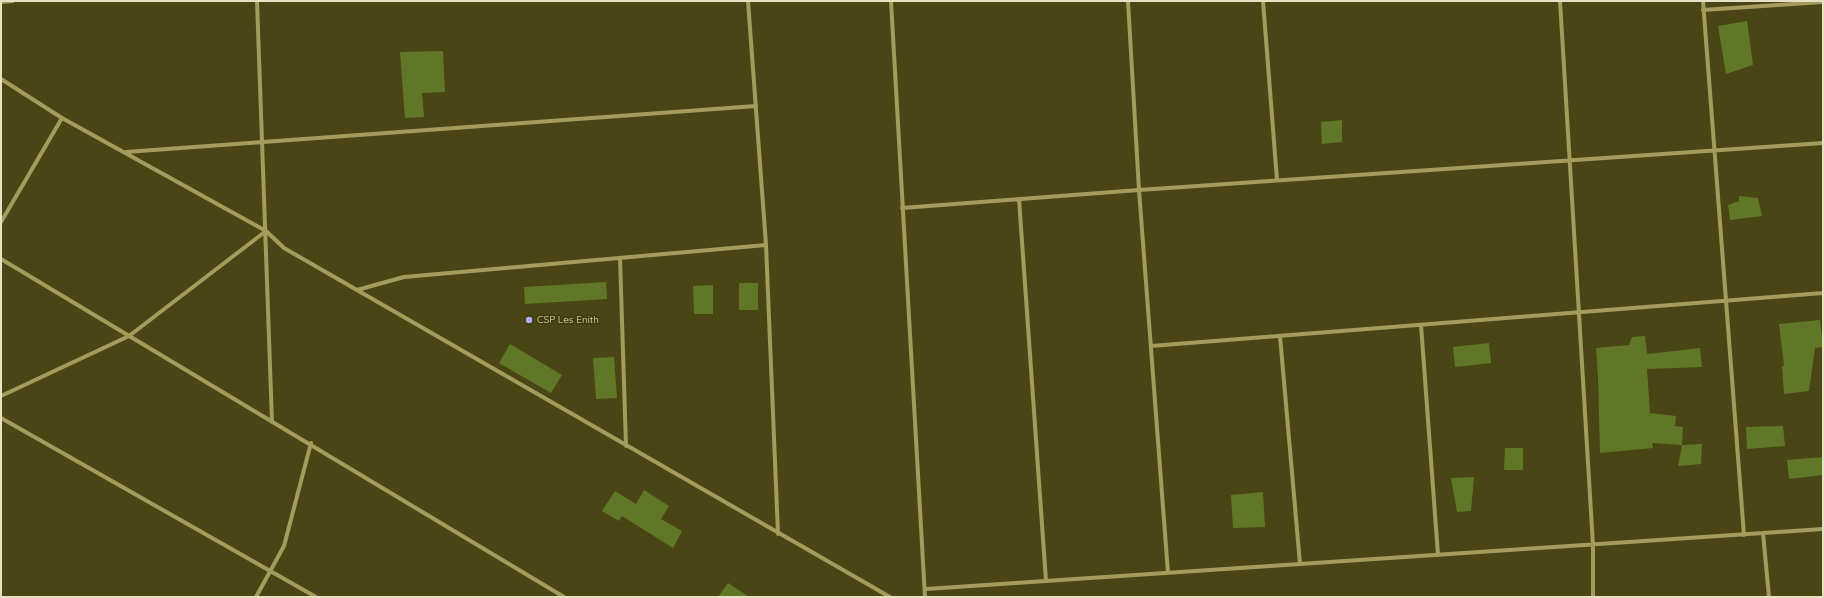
<!DOCTYPE html>
<style>
body{margin:0}
#map{position:relative;width:1824px;height:598px;overflow:hidden;background:#4a4515;font-family:Quicksand,sans-serif}
canvas{display:block}
.frame{position:absolute;inset:0;border:2px solid #e5e2c3;pointer-events:none}
</style>
<div id="map">
<canvas width="1824" height="598"></canvas>
<div class="frame"></div>
</div>
<script>
const ctx = document.querySelector('canvas').getContext('2d');
ctx.lineJoin = 'round';
function paint(path, color) {
  ctx.fillStyle = color;
  ctx.fill(path, 'evenodd');
}
function trace(path, color, width, dash) {
  ctx.strokeStyle = color;
  ctx.lineWidth = width;
  ctx.lineCap = dash ? 'butt' : 'round';
  ctx.setLineDash(dash || []);
  ctx.stroke(path);
}
function drawText(font, color, halo, rows, align = 'center') {
  ctx.font = font + ' Quicksand,sans-serif';
  ctx.lineWidth = 3;
  ctx.setLineDash([]);
  ctx.textBaseline = 'middle';
  ctx.strokeStyle = halo;
  ctx.fillStyle = color;
  for (const [text, x, y, turn = 0] of rows) {
    ctx.save();
    ctx.translate(x, y);
    ctx.rotate((+turn || 0) * Math.PI / 180);
    ctx.textAlign = isNaN(turn) ? turn : align;
    if (halo) ctx.strokeText(text, 0, 0);
    ctx.fillText(text, 0, 0);
    ctx.restore();
  }
}
paint(new Path2D(`
 M1747,21L1753,65L1726,74L1718,26Z
 M443,51L445,92L422,93L424,117L405,118L400,52Z
 M1342,120V142L1322,144L1321,122Z
 M1739,196L1758,198L1762,216L1730,220L1728,205L1739,201Z
 M606,282L607,299L525,304L524,287Z
 M739,283H758V310H739Z
 M713,285V314H694L693,286Z
 M1820,320L1823,347L1815,348L1809,391L1784,394L1782,366H1784L1779,324Z
 M1645,336L1647,354L1700,348L1702,367L1647,369L1650,413L1676,416L1675,426L1683,427L1682,445L1652,443L1653,448L1600,453L1598,377L1596,348L1629,345L1632,337Z
 M1489,343L1491,363L1455,367L1453,347Z
 M510,344L562,375L551,393L499,363Z
 M614,357L617,398L596,399L593,358Z
 M1783,426L1785,446L1747,449L1746,427Z
 M1702,444L1701,464L1678,466L1682,445Z
 M1505,448H1523V470H1504Z
 M1823,457V475L1789,479L1787,460Z
 M1474,477L1471,511L1457,512L1451,478Z
 M644,490L669,506L661,519L682,531L673,548L622,516L619,521L602,511L615,491L636,504Z
 M1263,492L1265,527L1233,528L1231,495Z
 M728,583L749,597H718Z`), '#617728');
trace(new Path2D(`
 M257,1L272,422
 M748,1L766,245L778,534
 M891,1L925,597
 M1128,1L1139,190L1168,573
 M1263,1L1277,180
 M1560,1L1593,545V597
 M1703,1L1744,535
 M1,2L13,1
 M1703,10L1823,2
 M1,79L62,118L266,231L284,248L890,597
 M126,152L756,106
 M1019,199L1046,581
 M902,208L1139,190L1823,143
 M1,222L62,118
 M620,258L626,446
 M1,259L564,597
 M357,290L404,277L766,245
 M1421,325L1438,555
 M1280,336L1300,564
 M1151,346L1823,293
 M1,396L129,336L266,231
 M1,418L316,597
 M1763,533L1769,597
 M926,589L1823,529
 M256,597L284,546L311,443`), '#a39c5d', 4);
for (const [x, y, r, color] of [
 [529,320,4,"#aeaefb"]
]) {
  const dot = new Path2D();
  dot.arc(x, y, r, 0, 2 * Math.PI);
  ctx.fillStyle = color;
  ctx.fill(dot);
  trace(dot, '#403a07', 1.5);
}
drawText('10px', '#e5e2c3', '#403a07', [
 ["CSP Les Enith",537,320]
], 'left');
</script>
